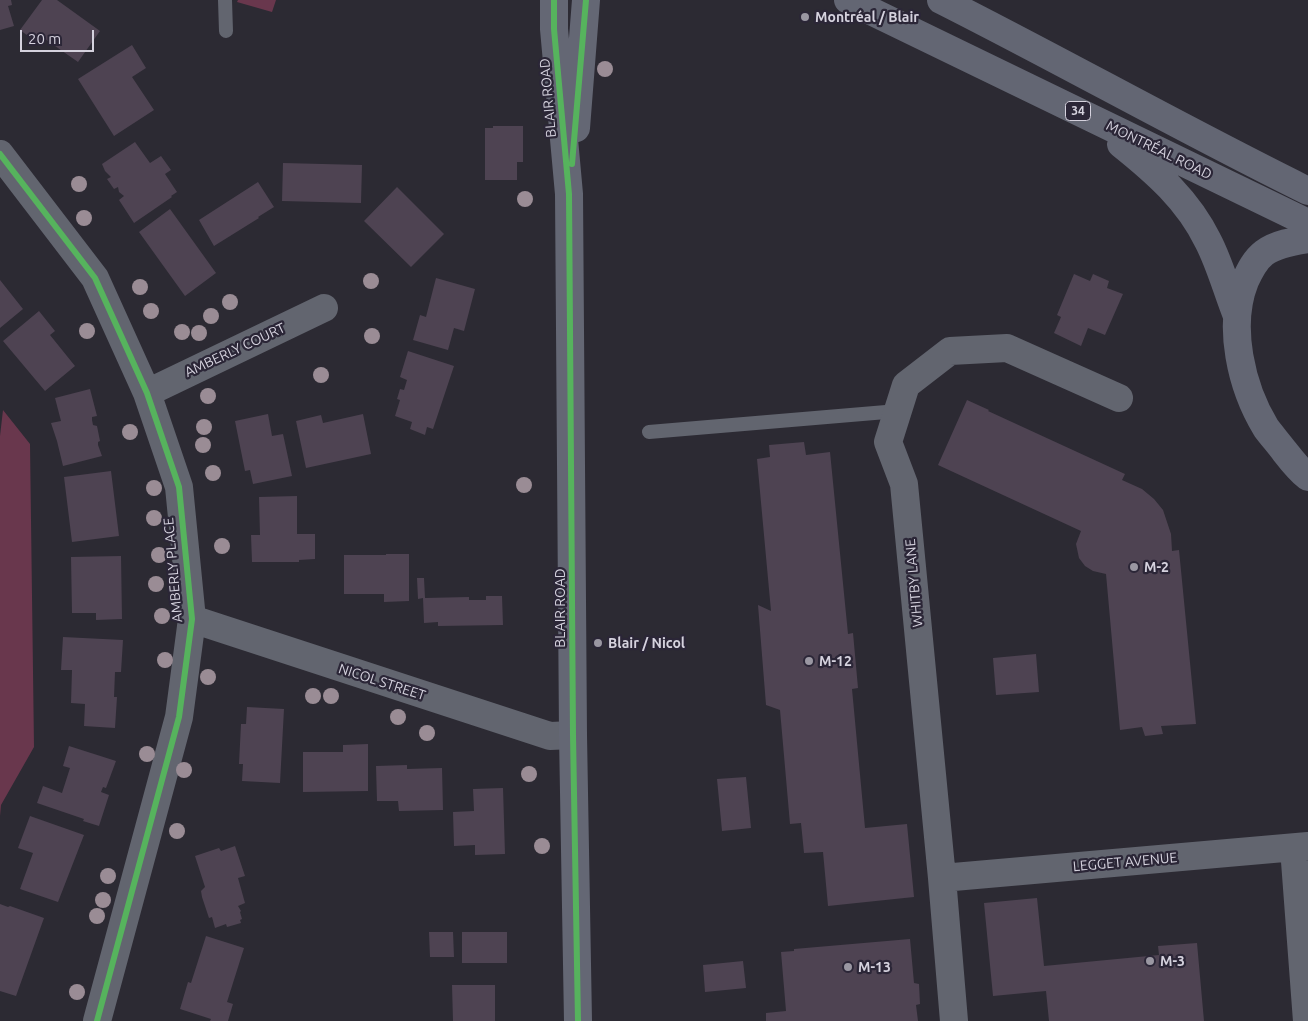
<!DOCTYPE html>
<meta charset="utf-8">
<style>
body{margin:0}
#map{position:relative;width:1308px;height:1021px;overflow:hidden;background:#2c2a33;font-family:Ubuntu,sans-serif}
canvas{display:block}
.scale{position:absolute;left:20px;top:30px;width:74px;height:22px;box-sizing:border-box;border:2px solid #d5d2de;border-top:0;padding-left:6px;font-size:15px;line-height:18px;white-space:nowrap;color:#d5d2de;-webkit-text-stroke:4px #2b2637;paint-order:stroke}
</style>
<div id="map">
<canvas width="1308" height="1021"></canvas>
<div class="scale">20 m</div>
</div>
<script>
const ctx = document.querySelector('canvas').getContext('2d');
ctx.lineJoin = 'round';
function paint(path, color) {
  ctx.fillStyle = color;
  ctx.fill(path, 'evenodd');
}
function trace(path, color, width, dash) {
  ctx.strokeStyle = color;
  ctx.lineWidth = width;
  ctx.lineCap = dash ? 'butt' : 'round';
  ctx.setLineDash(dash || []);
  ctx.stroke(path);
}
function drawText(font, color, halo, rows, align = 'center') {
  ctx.font = font + ' Ubuntu,sans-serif';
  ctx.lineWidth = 4.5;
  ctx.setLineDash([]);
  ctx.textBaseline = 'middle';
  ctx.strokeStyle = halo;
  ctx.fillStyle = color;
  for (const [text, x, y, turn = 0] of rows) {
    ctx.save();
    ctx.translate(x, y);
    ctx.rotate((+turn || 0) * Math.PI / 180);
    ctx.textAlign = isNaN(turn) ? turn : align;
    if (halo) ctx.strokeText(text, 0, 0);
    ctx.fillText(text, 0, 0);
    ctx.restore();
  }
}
paint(new Path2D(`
 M238,0H276L272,12L237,2Z
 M3,410L30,444L34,747L1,805L0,816V436Z`), '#69374d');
paint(new Path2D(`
 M0,0H11L12,5L8,6L14,26L0,30Z
 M42,0H57L100,31L78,62L45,39L40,45L20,30Z
 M132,45L146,68L132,77L154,110L114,136L78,79Z
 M493,126H523V162H517V180H485V128H493Z
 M135,142L150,163L161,156L171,170L165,174L177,192L171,196L172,197L134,223L119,200L124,196L119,192L118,187L114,189L107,179L111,177L105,171L102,164Z
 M283,163L362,165L361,203L282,201Z
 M258,182L274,207L258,217L259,218L214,246L199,220Z
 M397,187L444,234L411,267L364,221Z
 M170,209L216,273L185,296L139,232Z
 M1074,274L1090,281L1093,274L1109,281L1107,288L1123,294L1105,335L1088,328L1081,346L1054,333L1061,317L1057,315Z
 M436,278L475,289L464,331L454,328L448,350L413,340L420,315L426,317Z
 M0,280L23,309L0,328Z
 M39,311L55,331L50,335L75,366L45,391L3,341Z
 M408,351L454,366L433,429L427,427L425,435L410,429L412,422L395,416L400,400L397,399L400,389L404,390L407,380L400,377Z
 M90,389L97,416L92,417V420L93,425L97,426L100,441L98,442V445L102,456L63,466L57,441L51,423L61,421L55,398Z
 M967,400L989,410L988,411L1125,474L1122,480L1142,489L1154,499L1163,510L1171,534L1172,551L1179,550L1196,724L1161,726L1163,734L1145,736L1142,727L1120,730L1106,574L1093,571L1085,566L1079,558L1076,544L1081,531L938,465Z
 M268,414L272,436L283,434L292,476L253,484L250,470L245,471L235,421Z
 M363,414L371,454L306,468L296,421L321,415L323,423Z
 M804,442L806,455L830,452L848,634L853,633L858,688L852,689L865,828L907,824L914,897L828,906L823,852L804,853L801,823L790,824L780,710L766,705L758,605L771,611L757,459L770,457L769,445Z
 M111,471L119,536L72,542L64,477Z
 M297,496V534H315V559L299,560V562H252L251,535H260L259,497Z
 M386,554H409V601L384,602V594H344V555H386Z
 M121,556L122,619L96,620V613H72L71,557Z
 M417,578H424L425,598L469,597V600H486V596H502L503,625L438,626V622L424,623L423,598L418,599Z
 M63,637L123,640L121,672H115L114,697H117L115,728L84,726L85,704L71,703L72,670H61Z
 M1036,654L1039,692L996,695L993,658Z
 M247,707L284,709L280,783L242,781L243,764H239L241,724H246Z
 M368,744V791L303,792V752H343V745Z
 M69,746L116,761L106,788L103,787L101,792L109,795L99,826L83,821L84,819L37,803L43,786L62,793L70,768L63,766Z
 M407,765V769L442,768L443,810L399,811L398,801H377L376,766Z
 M746,777L751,828L722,831L717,779Z
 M503,788L505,854L475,855V845L454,846L453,812L474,811L473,789Z
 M30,816L84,835L58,902L20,889L33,853L18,848Z
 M235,846L245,876L238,878L245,903L238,906L241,911L240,912L242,919L240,920L241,923L227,927L226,924L215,928L212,917L209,918L202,897L201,891L205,887L195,856L219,848L221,851Z
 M1037,898L1044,966L1159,955L1158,946L1197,943L1204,1021H1049L1046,991L993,996L984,903Z
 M0,904L8,907L10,906L44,918L16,996L0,991Z
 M429,932H453L454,957H430Z
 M462,932H507V963H462Z
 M206,936L244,948L227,1002L233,1004L228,1021H210L211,1019L180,1009L188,982L191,983Z
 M910,939L914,983L919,984L920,1004L916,1005L918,1021H766V1013L786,1011L781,952L794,951V949Z
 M743,961L746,988L705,992L703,965Z
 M452,985H495V1021H453Z`), '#4e4352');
trace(new Path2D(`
 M225,0L226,31
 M649,432L898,411`), '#62656f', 14);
trace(new Path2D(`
 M0,154L95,278L147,393L179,487L192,619L179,717L97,1021
 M147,393L324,308
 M192,619L550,736L573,735
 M1294,848L1307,1021
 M942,878L1308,846
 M954,1021L942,878L904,484L888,442L906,385L950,351L1007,348L1119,398`), '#62656f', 28);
trace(new Path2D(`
 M554,0V29L569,194L573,735L578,1021
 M576,128L586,0`), '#646774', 28);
trace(new Path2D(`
 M848,0L1308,223
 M941,0C1064,62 1184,130 1308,191
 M1121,144C1156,172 1188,200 1208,241C1220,264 1227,291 1237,316
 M1308,239C1294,241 1276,244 1264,253C1255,260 1250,270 1245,281C1227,326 1241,387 1266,428C1272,436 1279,444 1285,452C1292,461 1299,470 1308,477`), '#636673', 28);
trace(new Path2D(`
 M554,0V29L569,194L573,735L578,1021
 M0,154L95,278L147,393L179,487L192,619L179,717L97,1021
 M572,164L586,0`), '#56b35d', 6);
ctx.fillStyle = '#9a8c95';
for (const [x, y] of [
 [605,69],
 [79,184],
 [525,199],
 [84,218],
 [371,281],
 [140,287],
 [230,302],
 [151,311],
 [211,316],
 [87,331],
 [182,332],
 [199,333],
 [372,336],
 [321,375],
 [208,396],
 [204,427],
 [130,432],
 [203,445],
 [213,473],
 [524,485],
 [154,488],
 [154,518],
 [222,546],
 [159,555],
 [156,584],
 [162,616],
 [165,660],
 [208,677],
 [313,696],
 [331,696],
 [398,717],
 [427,733],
 [147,754],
 [184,770],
 [529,774],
 [177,831],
 [542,846],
 [108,876],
 [103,900],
 [97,916],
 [77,992]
]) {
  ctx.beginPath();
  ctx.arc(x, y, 8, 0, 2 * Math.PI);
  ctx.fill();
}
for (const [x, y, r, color] of [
 [805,17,5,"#9a97a2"],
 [1134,567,5,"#9a97a2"],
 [598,643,5,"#9a97a2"],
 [809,661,5,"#9a97a2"],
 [1150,961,5,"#9a97a2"],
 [848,967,5,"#9a97a2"]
]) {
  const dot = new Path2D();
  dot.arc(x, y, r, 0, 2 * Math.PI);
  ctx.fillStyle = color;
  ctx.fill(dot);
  trace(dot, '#2b2637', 2);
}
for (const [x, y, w] of [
 [1078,111,25]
]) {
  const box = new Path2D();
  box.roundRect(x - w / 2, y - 9.5, w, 19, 4);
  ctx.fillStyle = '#2b2637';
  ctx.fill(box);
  trace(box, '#d5d2de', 1);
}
drawText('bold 12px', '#d5d2de', null, [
 ["34",1078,111]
]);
drawText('bold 14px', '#d5d2de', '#2b2637', [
 ["Montréal / Blair",815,17],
 ["M-2",1144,567],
 ["Blair / Nicol",608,643],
 ["M-12",819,661],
 ["M-3",1160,961],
 ["M-13",858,967]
], 'left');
drawText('14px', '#d5d2de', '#2b2637', [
 ["BLAIR ROAD",548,98,-95],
 ["MONTRÉAL ROAD",1159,150,26],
 ["AMBERLY COURT",235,350,-25],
 ["AMBERLY PLACE",173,570,-95],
 ["WHITBY LANE",914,583,-95],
 ["BLAIR ROAD",560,608,-90],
 ["NICOL STREET",382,682,18],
 ["LEGGET AVENUE",1125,862,-5]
]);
</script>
